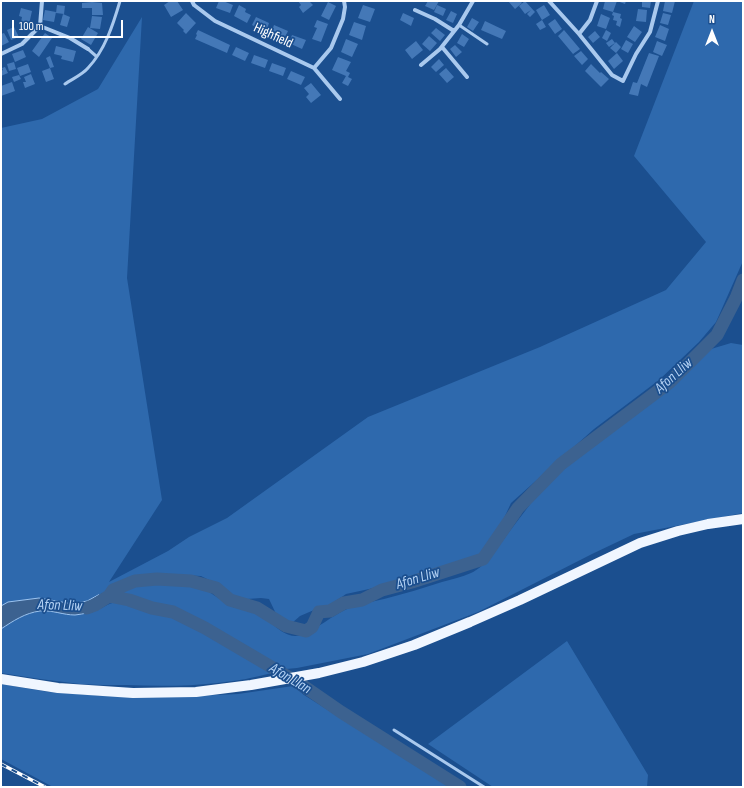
<!DOCTYPE html>
<style>
body{margin:0}
#map{position:relative;width:744px;height:788px;overflow:hidden;background:#1b4f8f;font-family:"Sofia Sans Condensed",sans-serif}
canvas{display:block}
.frame{position:absolute;inset:0;border:2px solid #fff;pointer-events:none}
.north{position:absolute;left:692px;top:12px;width:40px;height:40px;-webkit-text-stroke:3px #1b4f8f;paint-order:stroke;rotate:0deg;font-size:11px;font-weight:700;line-height:16px;text-align:center;color:#fff}
.north::after{content:'';display:block;margin:auto;width:14px;height:18px;background:#fff;clip-path:polygon(50% 0,100% 100%,50% 72%,0 100%)}
.scale{position:absolute;left:12px;top:20px;width:111px;height:18px;box-sizing:border-box;border:2px solid #fff;border-top:0;padding-left:5px;font-size:12px;line-height:14px;white-space:nowrap;color:#fff;-webkit-text-stroke:3px #1b4f8f;paint-order:stroke}
</style>
<div id="map">
<canvas width="744" height="788"></canvas>
<div class="frame"></div>
<div class="north">N</div>
<div class="scale">100 m</div>
</div>
<script>
const ctx = document.querySelector('canvas').getContext('2d');
ctx.lineJoin = 'round';
function paint(path, color) {
  ctx.fillStyle = color;
  ctx.fill(path, 'evenodd');
}
function trace(path, color, width, dash) {
  ctx.strokeStyle = color;
  ctx.lineWidth = width;
  ctx.lineCap = dash ? 'butt' : 'round';
  ctx.setLineDash(dash || []);
  ctx.stroke(path);
}
function drawText(font, color, halo, rows, align = 'center') {
  ctx.font = font + ' "Sofia Sans Condensed",sans-serif';
  ctx.lineWidth = 3.5;
  ctx.setLineDash([]);
  ctx.textBaseline = 'middle';
  ctx.strokeStyle = halo;
  ctx.fillStyle = color;
  for (const [text, x, y, turn = 0] of rows) {
    ctx.save();
    ctx.translate(x, y);
    ctx.rotate((+turn || 0) * Math.PI / 180);
    ctx.textAlign = isNaN(turn) ? turn : align;
    if (halo) ctx.strokeText(text, 0, 0);
    ctx.fillText(text, 0, 0);
    ctx.restore();
  }
}
paint(new Path2D(`
 M694,1H743V261L716,322L699,342L659,380L594,429L511,503L493,542L472,561L369,589L346,594L327,607L314,610L300,616L292,623H286L281,621L278,618L269,599L261,598L247,599L238,598L218,587L211,581L201,576L182,575L148,577L128,581L87,601L73,604L39,598L8,602L1,606V128L42,119L98,89L142,17L127,278L162,500L109,582L168,551L189,537L227,518L368,417L540,347L666,290L706,242L634,156Z
 M731,343L743,345V513L634,534L592,554L478,612L368,654L297,668L286,669L262,657L217,631L170,607L118,595L114,593C128,580 182,579 199,587C212,592 222,602 233,607C241,610 249,610 257,613C271,619 279,635 295,636C307,636 315,628 325,622C332,617 340,612 349,608C360,604 372,602 384,599C404,594 423,588 442,582C452,579 462,577 471,573C478,570 485,563 490,557L541,490L583,452L650,402L711,349Z
 M117,602L167,614L187,621L238,650L272,673C224,686 175,687 126,685C111,685 95,685 80,684C53,681 27,677 1,673V629C18,617 34,609 55,611C61,612 67,614 73,615C78,615 84,614 89,613C99,611 107,603 117,602Z
 M567,641L648,775L647,787H493L428,744Z
 M1,684L49,692L106,696L171,697L238,694L293,686L304,695L409,761L452,787H53L1,759Z`), '#2e69ad');
const water = new Path2D(`
 M99,595L102,601L101,608C93,612 84,614 75,615C63,615 53,610 40,611C25,613 13,621 1,629V606L8,602L39,598L73,604L87,601Z`);
paint(water, '#3c6290');
trace(water, '#9cc4f0', 1);
trace(new Path2D(`
 M109,596L129,600L152,608L173,612L205,628L302,685L341,712L460,787
 M87,608L95,605L109,596L113,590L135,581L157,579L191,581L216,588L230,600L257,608L286,626L306,631L312,627L319,612L330,611L344,603L362,600L382,590L412,582L483,559L518,508L561,464L670,382L717,335L736,298L743,280`), '#3c6290', 13);
paint(new Path2D(`
 M170,1H177L183,10L171,17L164,5Z
 M219,1H223L233,5L230,13L216,8Z
 M298,1H309L313,5L303,13L299,7L301,5Z
 M428,1H439L434,10L425,6Z
 M508,1H520L522,3L515,9Z
 M525,1L535,12L530,17L527,14L531,10L525,14L519,6Z
 M605,1H626L625,4L617,1L613,12L603,9Z
 M642,1H651L650,8L642,7Z
 M665,1H675L672,13L663,11Z
 M92,2L102,3L103,15H92V8H82V3Z
 M328,2L336,6L329,20L321,16Z
 M57,5L65,6L64,14L56,13Z
 M239,5L246,9L245,12L251,15L247,23L234,16Z
 M363,5L375,9L370,22L358,18Z
 M437,5L446,9L443,16L434,12Z
 M544,5L550,15L542,20L536,10Z
 M21,8L32,11L28,29L20,27L22,17L19,16Z
 M638,9L647,10L646,22L636,21Z
 M45,10L56,12L54,22L43,20Z
 M451,11L457,14L453,23L446,20Z
 M613,12L621,14L620,18L622,19L620,27L616,25L617,21L613,20L614,16L612,15Z
 M186,13L196,23L186,34L183,31L184,30L177,23Z
 M403,13L414,18L411,26L400,20Z
 M663,13L671,15L668,25L660,23Z
 M63,14L70,17L67,27L60,25Z
 M601,14L610,18L606,29L597,26Z
 M92,16L102,17L100,29L90,28Z
 M256,17L269,23L266,32L252,25Z
 M472,18L479,22L473,31L467,27Z
 M555,19L562,29L555,34L548,24Z
 M317,20L328,24L321,42L312,39L317,28L314,27Z
 M542,20L546,27L540,30L536,24Z
 M485,21L506,31L502,39L481,30Z
 M354,22L366,26L362,40L349,35Z
 M274,25L288,31L284,39L271,33Z
 M660,25L669,29L665,41L655,37Z
 M634,26L642,32L635,42L627,37Z
 M14,27L19,37L11,40L7,30Z
 M88,27L98,33L91,45L81,39Z
 M436,28L445,35L440,41L431,33Z
 M198,30L230,45L227,53L195,39L197,35L196,34Z
 M564,30L580,49L573,54L558,36Z
 M606,30L611,33L607,41L602,38Z
 M595,31L600,37L593,43L588,37Z
 M4,33L9,42L1,46V34Z
 M45,33L52,38L39,57L32,51Z
 M462,34L469,39L464,47L457,43Z
 M292,35L306,40L302,49L289,43Z
 M429,36L437,43L430,51L422,44Z
 M346,39L358,44L352,57L341,52Z
 M612,39L615,43L609,47L606,43Z
 M626,40L633,44L628,53L621,49Z
 M416,41L423,50L412,59L405,50Z
 M657,41L667,45L662,56L653,52Z
 M616,42L621,47L616,53L610,48Z
 M455,45L462,52L456,57L450,49Z
 M56,46L76,51L73,62L61,59L62,56L54,54Z
 M236,47L249,53L245,61L232,55Z
 M23,50L26,57L15,62L12,54Z
 M581,51L588,59L582,65L574,56Z
 M617,53L623,61L614,69L608,61Z
 M649,53L659,56L647,87L641,84L638,96L629,94L633,82L637,83Z
 M254,55L268,60L265,68L251,63Z
 M50,56L54,67L50,68L46,58Z
 M338,57L351,62L346,71L350,73L348,77L352,79L348,86L342,83L346,76L332,70Z
 M439,59L444,65L436,72L431,67Z
 M14,62L16,69L9,71L7,64Z
 M272,63L286,68L283,76L269,71Z
 M28,64L31,72L20,76L17,68Z
 M591,64L600,73L601,72L609,79L601,87L585,71Z
 M5,67L8,73L1,76V71L3,70L2,68Z
 M50,68L54,79L46,82L42,71Z
 M446,68L454,77L447,83L439,74Z
 M291,71L305,77L301,85L287,79Z
 M31,74L35,84L25,88L23,82H26L24,77Z
 M19,75L21,79L14,82L12,77Z
 M12,82L15,91L1,96V86Z
 M311,83L321,95L311,103L306,97L309,94L304,88Z`), '#4478b7');
trace(new Path2D(`
 M459,25L487,44
 M88,49L96,56
 M65,84C72,79 82,75 88,68C105,50 113,25 120,1
 M394,730L484,787`), '#a9c9ee', 3);
trace(new Path2D(`
 M192,1L194,5L215,21L314,68L340,99
 M549,1L579,34L612,75L623,81L636,54L650,32L658,1
 M415,10L435,19L454,31
 M40,26L70,38L88,49
 M579,34L590,20L597,1
 M442,47L467,77
 M1,54L22,44L40,26L42,1
 M421,65L440,49L459,25L473,1
 M314,68L331,48L343,19L345,7L344,1`), '#a9c9ee', 4);
trace(new Path2D(`
 M1,679L58,688L133,693L196,692L251,685L319,673L363,662L414,645L470,622L520,600L640,543L678,531L708,524L743,519`), '#f0f6ff', 10);
const rail = new Path2D(`
 M1,764L45,787`);
trace(rail, '#fff', 3.5);
trace(rail, '#1b4f8f', 2, [6]);
drawText('14px', '#fff', '#1b4f8f', [
 ["Highfield",273,36,25]
]);
drawText('italic 15px', '#b5d3f5', '#1b4f8f', [
 ["Afon Lliw",674,376,-42],
 ["Afon Lliw",418,579,-17],
 ["Afon Lliw",60,606,2],
 ["Afon Llan",290,679,31]
]);
</script>
